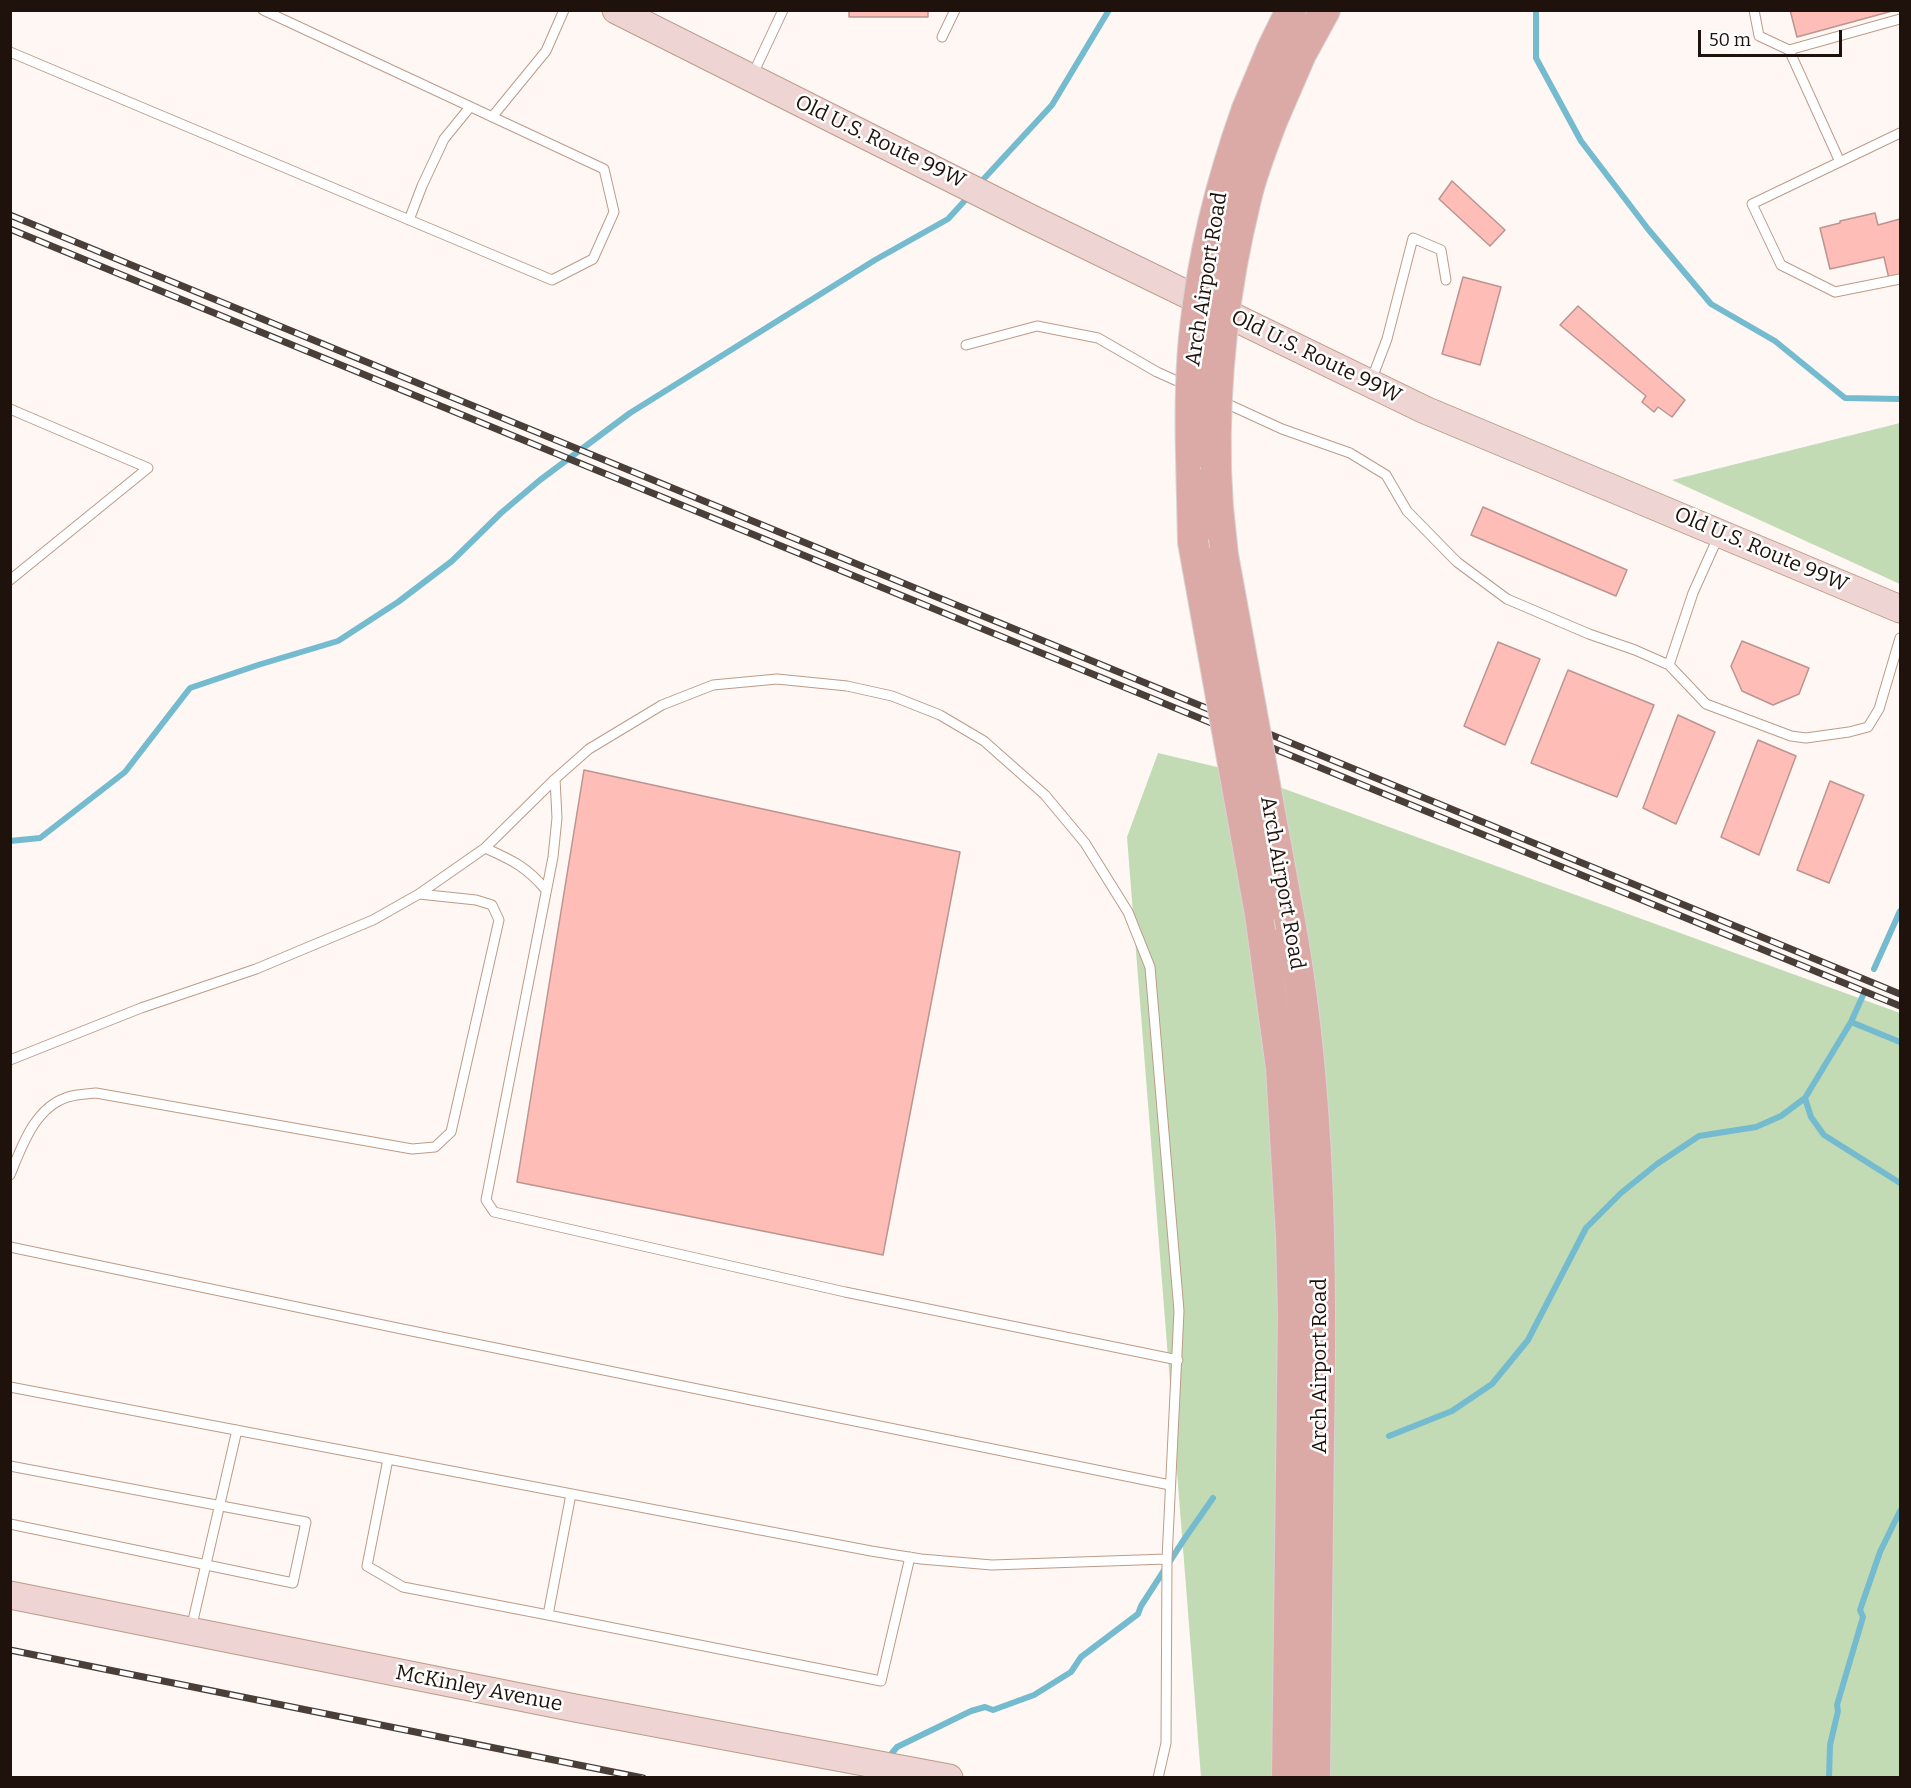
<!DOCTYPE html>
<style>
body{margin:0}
#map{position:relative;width:1911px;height:1788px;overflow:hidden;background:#fef7f3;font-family:Bitter,serif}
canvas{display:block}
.frame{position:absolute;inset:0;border:12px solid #1f120c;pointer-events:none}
.scale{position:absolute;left:1698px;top:30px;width:144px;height:27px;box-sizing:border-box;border:3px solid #1f120c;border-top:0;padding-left:8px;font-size:18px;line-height:21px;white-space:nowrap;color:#1f120c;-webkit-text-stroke:4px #fff;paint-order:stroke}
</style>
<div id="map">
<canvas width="1911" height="1788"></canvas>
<div class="frame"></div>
<div class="scale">50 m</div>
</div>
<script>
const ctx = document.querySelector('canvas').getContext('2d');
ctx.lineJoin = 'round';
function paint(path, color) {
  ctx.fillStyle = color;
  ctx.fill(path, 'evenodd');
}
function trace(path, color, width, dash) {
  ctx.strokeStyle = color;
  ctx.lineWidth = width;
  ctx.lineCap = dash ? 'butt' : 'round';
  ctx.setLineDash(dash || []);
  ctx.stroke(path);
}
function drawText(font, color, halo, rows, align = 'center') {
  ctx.font = font + ' Bitter,serif';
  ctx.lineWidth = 5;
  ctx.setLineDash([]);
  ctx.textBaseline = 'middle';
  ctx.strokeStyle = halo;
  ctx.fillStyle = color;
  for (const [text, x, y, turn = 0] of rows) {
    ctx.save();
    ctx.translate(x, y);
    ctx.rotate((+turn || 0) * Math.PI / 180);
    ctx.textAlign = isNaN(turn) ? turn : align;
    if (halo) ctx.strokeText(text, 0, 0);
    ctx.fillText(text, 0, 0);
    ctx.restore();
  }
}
paint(new Path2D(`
 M1900,423V584L1672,480Z
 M1158,753L1238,772L1900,1013V1777H1201L1127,837Z`), '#c2dbb5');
trace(new Path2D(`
 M1536,10V58L1581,141L1648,229L1711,304L1775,341L1845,398L1900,399
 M979,184L1052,105L1109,10
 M10,841L40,838L125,772L190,688L258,665L338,641L398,602L452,561L501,513L540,480L630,413L875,260L948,219L969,196
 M1874,969L1900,911
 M1851,1022L1900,1042
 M1805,1098L1811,1117L1824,1135L1900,1183
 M1389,1436L1452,1411L1492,1384L1528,1340L1586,1228L1621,1193L1657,1164L1699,1136L1756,1127L1781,1116L1805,1098L1851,1022L1864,993
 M888,1758L897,1747L971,1711L985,1707L993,1710L1034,1695L1071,1672L1081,1657L1138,1614L1141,1606L1183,1541L1213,1498
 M1829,1778L1830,1745L1838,1711L1837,1705L1863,1617L1860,1610L1880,1552L1900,1511`), '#75bbcf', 6);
const building = new Path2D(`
 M849,10H928V17H849Z
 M1790,10H1896L1797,37Z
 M1452,181L1505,230L1490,246L1439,199Z
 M1875,213L1878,225L1900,219V276L1889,279L1884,257L1830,269L1820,228L1840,223V221Z
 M1463,277L1501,287L1480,365L1442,354Z
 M1578,306L1685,400L1672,417L1658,407L1654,412L1642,402L1646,396L1560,325Z
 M1483,507L1627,570L1616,596L1471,535Z
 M1742,641L1809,668L1799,694L1773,705L1742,691L1731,666Z
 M1498,642L1540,659L1505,745L1464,726Z
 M1568,670L1654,705L1617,797L1531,763Z
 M1678,715L1715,732L1676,824L1643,808Z
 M1758,740L1796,756L1759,855L1721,837Z
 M584,770L960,852L883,1255L517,1182Z
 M1830,781L1864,795L1829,883L1797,870Z`);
paint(building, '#febdb7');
trace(building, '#bc9490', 1.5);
const lane = new Path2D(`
 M1754,10L1759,36L1789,50L1840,162
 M942,37L955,10
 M1789,50L1900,19
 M10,52L552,280L593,259L614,212L604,169L263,10
 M752,76L783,10
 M492,117L546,51L564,10
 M1900,133L1752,204L1781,265L1835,292L1900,279
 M409,220L422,186L444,139L470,107
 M966,345L1037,326L1098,338L1157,372L1186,385
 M1371,381L1387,339L1413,238L1441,250L1446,280
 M1221,401L1282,429L1350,453L1386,475L1407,511L1457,562L1507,599L1589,634L1635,650L1669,665L1706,704L1791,736L1806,738L1849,732L1868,727L1879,709L1900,638
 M10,409L148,468L10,580
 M1669,665L1693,593L1719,535
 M555,779L557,818L553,857L486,1200L494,1212L845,1292L1178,1360
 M485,848C512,860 527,867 546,890
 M10,1060L141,1008L256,969L373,920L419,894L485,848L555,779L589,749L662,705L713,685L777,679L847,686L892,696L940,715L984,741L1045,795L1085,843L1128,912L1150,967L1179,1311L1167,1559L1166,1743L1158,1778
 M10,1175C22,1146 35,1107 68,1097C76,1094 87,1094 96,1093L412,1149L435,1147L451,1132L499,920L492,905L476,900L419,894
 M10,1247L402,1329L1170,1485
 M10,1387L871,1551L921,1559L992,1565L1167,1559
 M388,1459L367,1566L403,1587L548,1615L571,1494
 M10,1466L306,1522L293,1583L10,1524
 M548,1615L881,1681L910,1557
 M191,1629L237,1430`);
const secondary = new Path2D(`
 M616,10L1030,218L1425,410L1900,609
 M10,1595L575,1708L949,1778`);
const primary = new Path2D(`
 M1247,109L1272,49L1291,10
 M1272,121L1301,54L1325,10
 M1191,456L1193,542
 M1216,469L1218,507L1223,555
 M1260,914L1281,1068L1291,1236L1293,1315L1287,1778
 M1291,927C1321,1097 1322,1270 1319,1442C1318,1554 1316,1666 1315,1778`);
trace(lane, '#bd9b89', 11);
trace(secondary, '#bd9b89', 29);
trace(primary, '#d7d4d3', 32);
trace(lane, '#fff', 9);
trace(secondary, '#eed4d2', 27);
trace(primary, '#dcaaa6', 30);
const rail = new Path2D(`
 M10,215L1900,994
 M10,229L1900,1006
 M10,1650L643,1778`);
trace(rail, '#4a3e38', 7);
trace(rail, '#fff', 4.5, [14]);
const primaryBridge = new Path2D(`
 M1191,456C1190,414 1190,371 1195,328C1203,253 1222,179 1247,109
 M1216,469C1214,378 1224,288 1246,199C1252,172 1263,146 1272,121
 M1193,542L1260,914
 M1223,555L1291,927`);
trace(primaryBridge, '#d7d4d3', 32, []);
trace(primaryBridge, '#dcaaa6', 30);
drawText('21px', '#1f120c', '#fff', [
 ["Old U.S. Route 99W",880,142,26],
 ["Arch Airport Road",1207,279,-81],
 ["Old U.S. Route 99W",1316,357,26],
 ["Old U.S. Route 99W",1761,550,23],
 ["Arch Airport Road",1282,883,80],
 ["Arch Airport Road",1320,1366,-90],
 ["McKinley Avenue",479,1689,11]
]);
</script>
